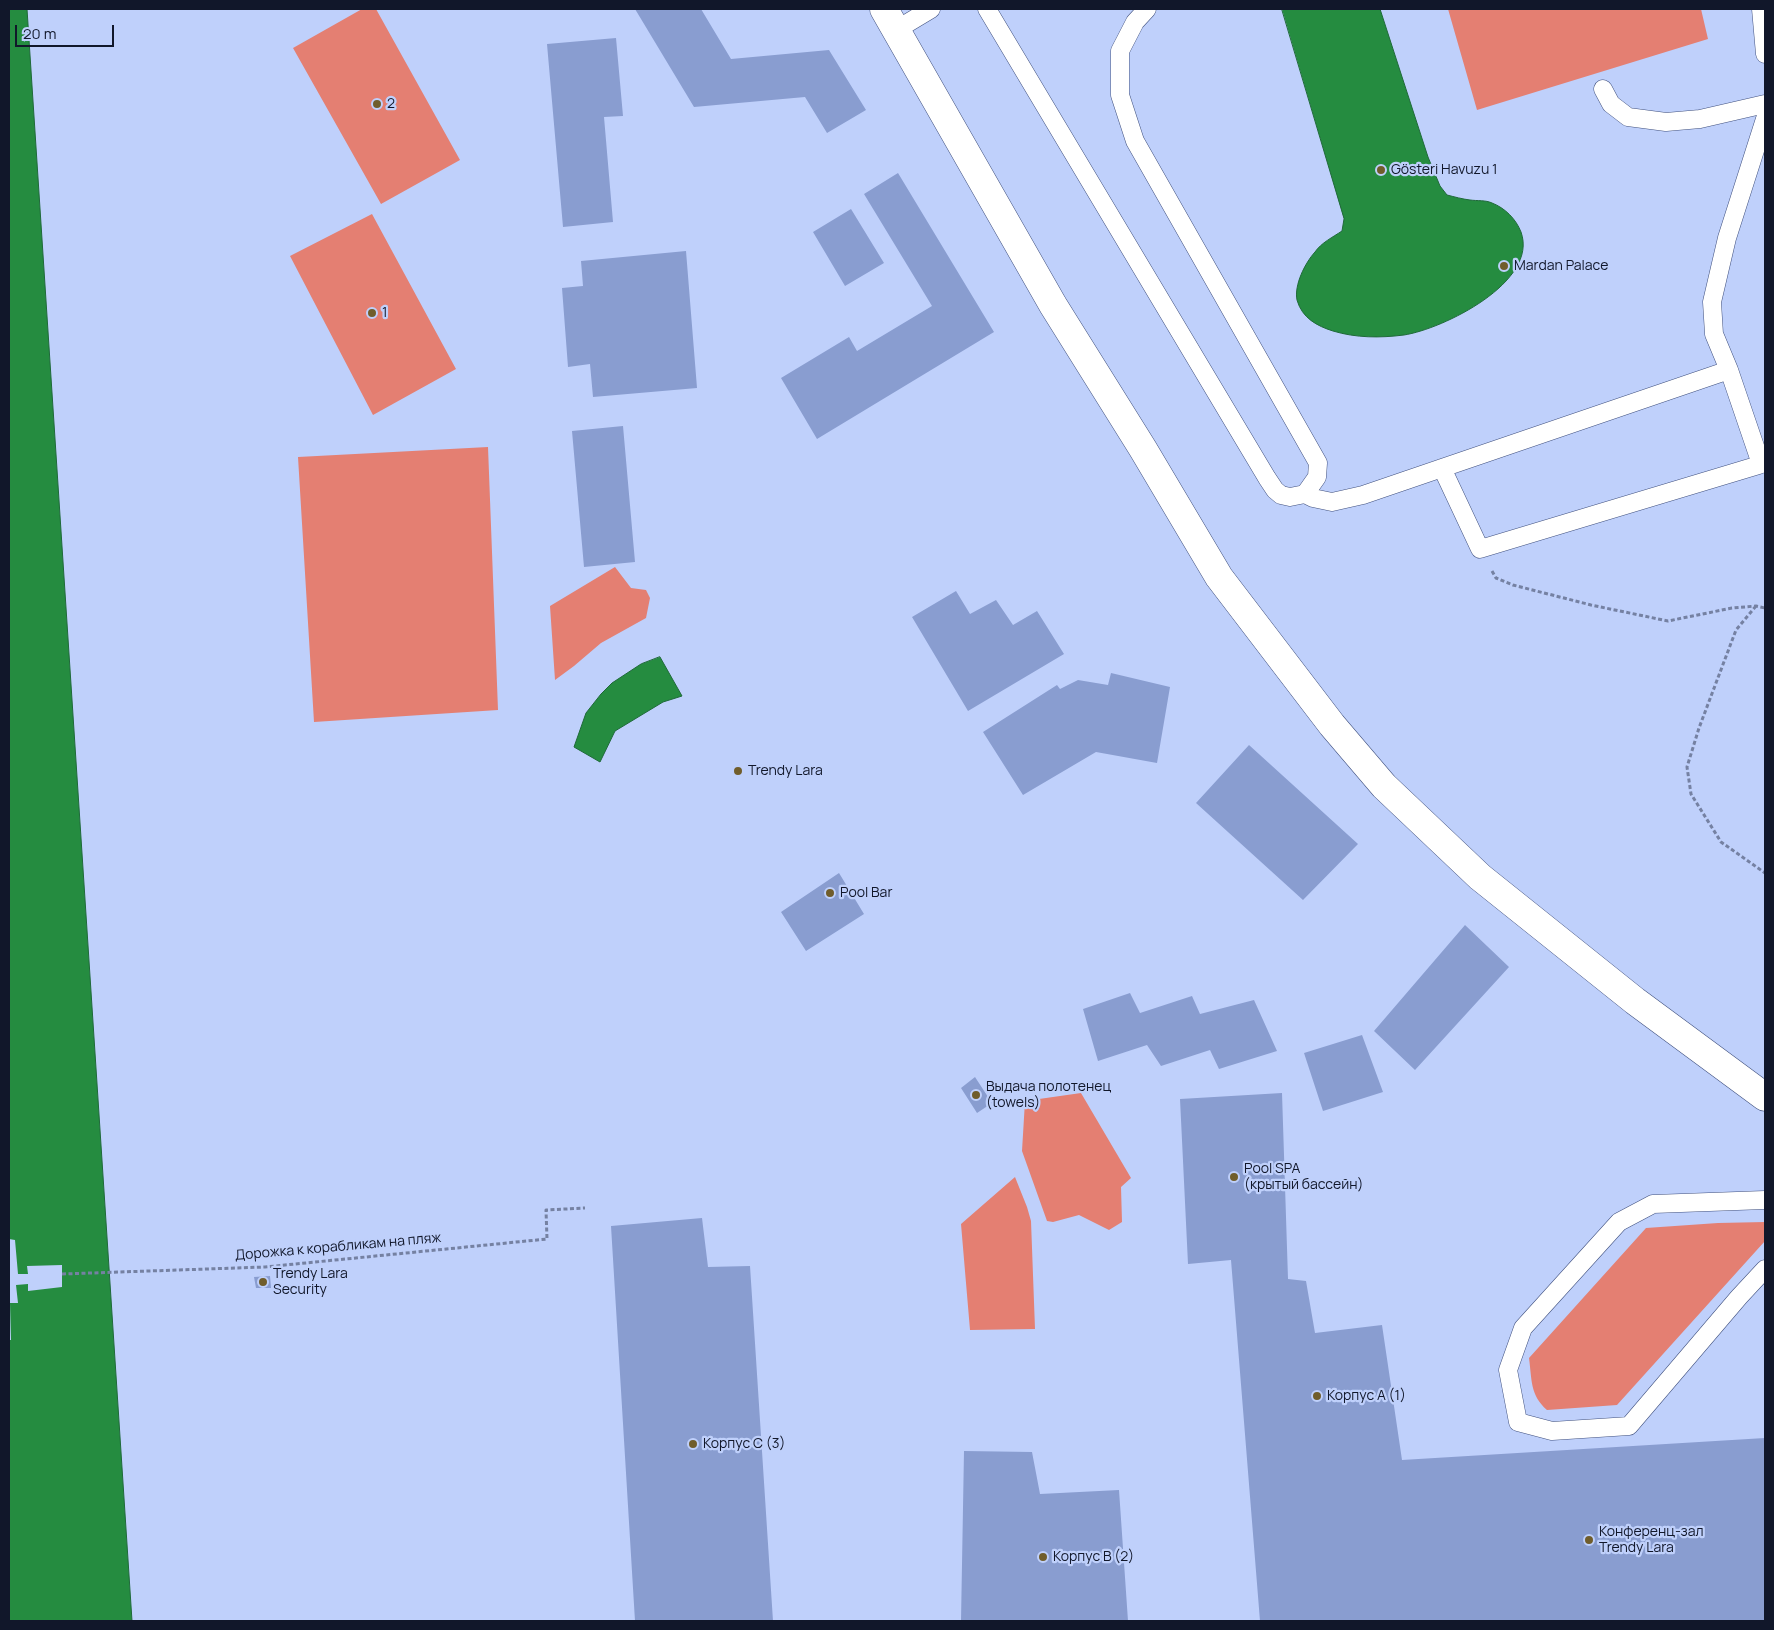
<!DOCTYPE html>
<meta charset="utf-8">
<style>
body{margin:0}
#map{position:relative;width:1774px;height:1630px;overflow:hidden;background:#bfd0fb;font-family:Manrope,sans-serif}
canvas{display:block}
.frame{position:absolute;inset:0;border:10px solid #11172a;pointer-events:none}
.scale{position:absolute;left:15px;top:25px;width:99px;height:22px;box-sizing:border-box;border:2px solid #11172a;border-top:0;padding-left:6px;font-size:15px;line-height:18px;white-space:nowrap;color:#11172a;-webkit-text-stroke:4px #bfd0fb;paint-order:stroke}
</style>
<div id="map">
<canvas width="1774" height="1630"></canvas>
<div class="frame"></div>
<div class="scale">20 m</div>
</div>
<script>
const ctx = document.querySelector('canvas').getContext('2d');
ctx.lineJoin = 'round';
function paint(path, color) {
  ctx.fillStyle = color;
  ctx.fill(path, 'evenodd');
}
function trace(path, color, width, dash) {
  ctx.strokeStyle = color;
  ctx.lineWidth = width;
  ctx.lineCap = dash ? 'butt' : 'round';
  ctx.setLineDash(dash || []);
  ctx.stroke(path);
}
function drawText(font, color, halo, rows, align = 'center') {
  ctx.font = font + ' Manrope,sans-serif';
  ctx.lineWidth = 4.5;
  ctx.setLineDash([]);
  ctx.textBaseline = 'middle';
  ctx.strokeStyle = halo;
  ctx.fillStyle = color;
  for (const [text, x, y, turn = 0] of rows) {
    ctx.save();
    ctx.translate(x, y);
    ctx.rotate((+turn || 0) * Math.PI / 180);
    ctx.textAlign = isNaN(turn) ? turn : align;
    if (halo) ctx.strokeText(text, 0, 0);
    ctx.fillText(text, 0, 0);
    ctx.restore();
  }
}
paint(new Path2D(`
 M362,9H376L460,160L381,204L293,48Z
 M1448,9H1701L1708,39L1477,110Z
 M372,214L456,369L373,415L290,256Z
 M488,447L498,710L314,722L298,457Z
 M615,567L631,588L646,590L650,598L646,618L601,643L574,666L555,680L550,606Z
 M1081,1093L1131,1178L1121,1187L1122,1222L1109,1230L1079,1215L1053,1222L1047,1221L1022,1151L1025,1101Z
 M1015,1177L1027,1207L1031,1221L1035,1329L970,1330L961,1224Z
 M1765,1222V1241L1617,1405L1547,1410C1530,1395 1532,1380 1529,1358L1646,1228L1718,1223Z`), '#e47f72');
const water = new Path2D(`
 M9,9H27L132,1621H9Z
 M1282,9H1380L1428,157L1440,186L1447,195C1455,197 1462,199 1470,200C1477,201 1486,200 1492,203C1505,208 1516,219 1521,232C1539,282 1443,329 1404,335C1380,338 1356,338 1333,331C1317,326 1302,318 1297,300C1294,285 1305,263 1315,252C1321,243 1333,237 1342,231L1344,219Z
 M660,657L682,696L663,702L615,731L600,762L574,747L586,713L601,694L612,683L641,664Z`);
paint(water, '#258c40');
trace(water, '#1f6939', 1);
paint(new Path2D(`
 M9,1239L15,1240L18,1274H28L27,1266L62,1265V1287L28,1291V1284L16,1285L18,1303H10L11,1340H9Z`), '#bfd0fb');
paint(new Path2D(`
 M635,9H701L731,59L829,50L866,110L827,133L805,97L694,107Z
 M616,38L623,116L604,117L613,222L563,227L547,44Z
 M898,173L994,332L817,439L781,378L849,337L857,351L932,306L864,194Z
 M851,209L884,263L845,286L813,232Z
 M686,251L697,388L593,397L590,364L568,367L562,288L583,286L581,261Z
 M623,426L635,562L584,567L572,431Z
 M956,591L970,614L996,600L1013,625L1037,611L1064,654L968,711L912,617Z
 M1111,673L1170,687L1157,763L1096,752L1023,795L983,732L1057,685L1060,689L1078,680L1108,685Z
 M1249,745L1358,844L1303,900L1196,803Z
 M839,873L864,914L806,951L781,912Z
 M1465,925L1509,967L1415,1070L1374,1031Z
 M1130,993L1140,1013L1192,996L1200,1014L1254,1000L1277,1051L1219,1069L1210,1050L1161,1066L1147,1045L1098,1061L1083,1009Z
 M1362,1035L1383,1092L1323,1111L1304,1053Z
 M975,1077L992,1103L977,1113L961,1088Z
 M1282,1093L1288,1279L1306,1281L1315,1333L1382,1325L1402,1460L1765,1438V1621H1260L1231,1260L1188,1264L1180,1099Z
 M702,1218L708,1267L750,1266L773,1621H635L611,1226Z
 M270,1276L271,1288H256L254,1277Z
 M964,1451L1032,1452L1040,1494L1119,1490L1128,1621H961Z`), '#899dd0');
const lane = new Path2D(`
 M987,9L1267,478L1275,490L1281,495L1290,497L1305,494L1313,498L1332,502L1363,495L1729,370
 M1147,9L1135,22L1120,51V95L1135,141L1318,463L1317,477L1305,494
 M1761,9L1765,54
 M896,30L931,9
 M1603,89L1611,104L1628,117L1666,122L1700,119L1765,104
 M1442,468L1480,549L1759,465L1760,461L1729,370L1714,334L1712,302L1727,238L1765,119
 M1765,1200L1653,1204L1619,1222L1523,1328L1508,1370L1518,1422L1552,1431L1629,1426L1739,1297L1765,1269`);
const street = new Path2D(`
 M884,9L1053,305L1143,449L1219,577L1332,725L1384,786L1480,877L1635,1001L1765,1097`);
trace(lane, '#41517f', 19);
trace(street, '#41517f', 29);
trace(new Path2D(`
 M1492,571L1496,578L1513,585L1591,605L1668,621L1732,608L1756,606L1765,608
 M1756,606L1736,630L1699,728L1687,767L1691,794L1721,842L1765,873
 M62,1274L265,1267L547,1239L546,1210L585,1208`), '#7581a2', 3, [4, 2.5]);
trace(lane, '#fff', 18);
trace(street, '#fff', 28);
for (const [x, y, r, color] of [
 [377,104,5,"#705d2b"],
 [1381,170,5,"#705d2b"],
 [1504,266,5,"#705d2b"],
 [372,313,5,"#705d2b"],
 [738,771,5,"#705d2b"],
 [830,893,5,"#705d2b"],
 [976,1095,5,"#705d2b"],
 [1234,1177,5,"#705d2b"],
 [263,1282,5,"#705d2b"],
 [1317,1396,5,"#705d2b"],
 [693,1444,5,"#705d2b"],
 [1589,1540,5,"#705d2b"],
 [1043,1557,5,"#705d2b"]
]) {
  const dot = new Path2D();
  dot.arc(x, y, r, 0, 2 * Math.PI);
  ctx.fillStyle = color;
  ctx.fill(dot);
  trace(dot, '#bfd0fb', 2);
}
drawText('14px', '#11172a', '#bfd0fb', [
 ["2",387,104],
 ["Gösteri Havuzu 1",1391,170],
 ["Mardan Palace",1514,266],
 ["1",382,313],
 ["Trendy Lara",748,771],
 ["Pool Bar",840,893],
 ["Выдача полотенец",986,1087],
 ["(towels)",986,1103],
 ["Pool SPA",1244,1169],
 ["(крытый бассейн)",1244,1185],
 ["Trendy Lara",273,1274],
 ["Security",273,1290],
 ["Корпус A (1)",1327,1396],
 ["Корпус C (3)",703,1444],
 ["Конференц-зал",1599,1532],
 ["Trendy Lara",1599,1548],
 ["Корпус B (2)",1053,1557]
], 'left');
drawText('14px', '#11172a', '#bfd0fb', [
 ["Дорожка к корабликам на пляж",338,1247,-5]
]);
</script>
